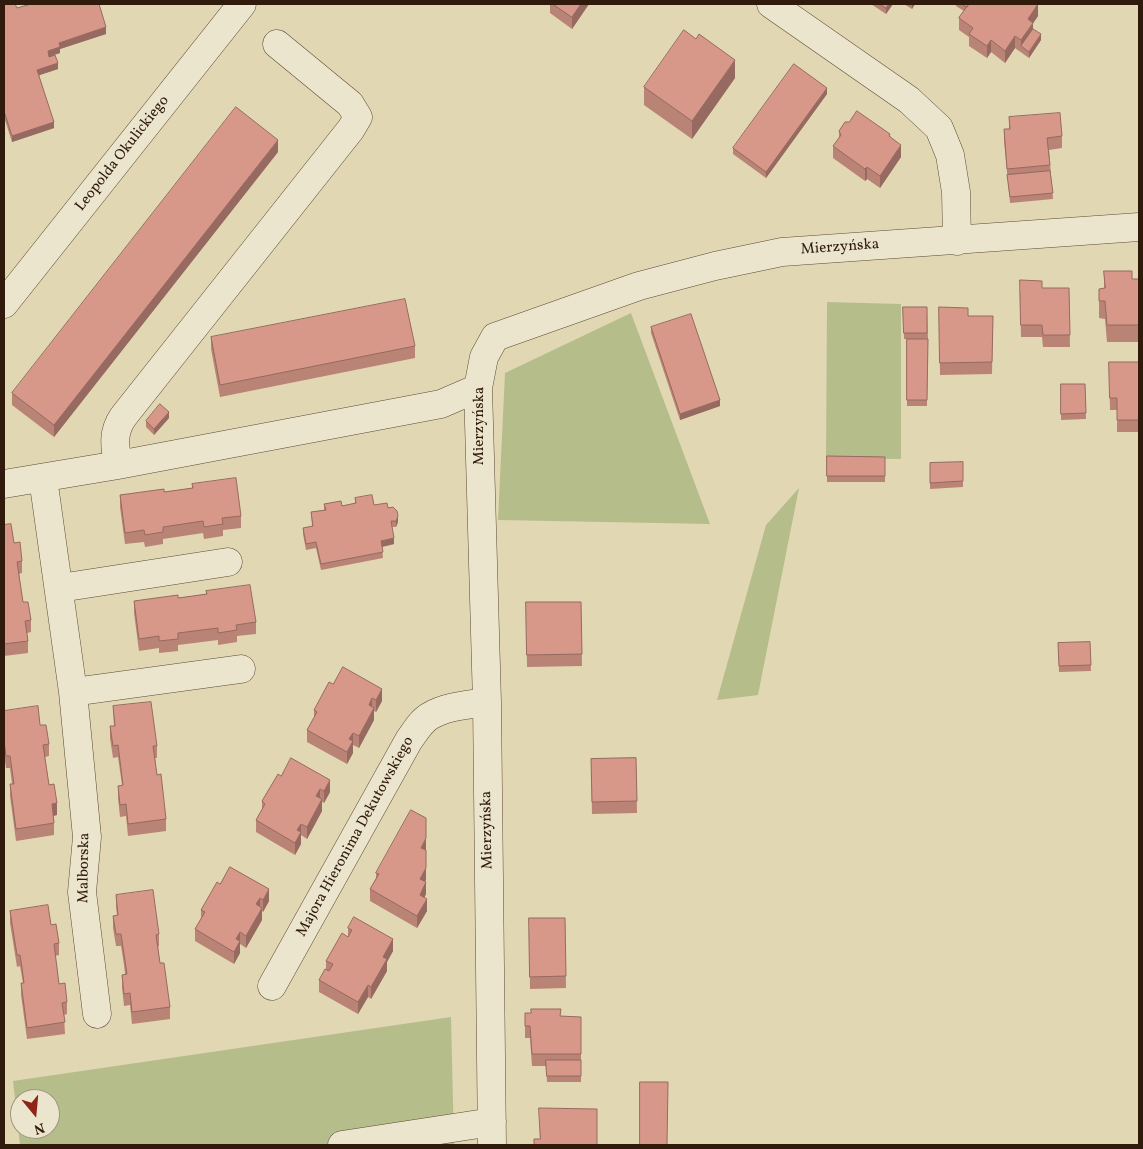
<!DOCTYPE html>
<meta charset="utf-8">
<style>
body{margin:0}
#map{position:relative;width:1143px;height:1149px;overflow:hidden;background:#e2d7b3;font-family:Vollkorn,serif}
canvas{display:block}
.frame{position:absolute;inset:0;border:5px solid #2f1a0b;pointer-events:none}
.north{position:absolute;left:10px;top:1089px;width:50px;height:50px;box-sizing:border-box;background:#ece5ce;border:1px solid #a09480;border-radius:50%;rotate:163deg;font-size:14px;font-weight:700;line-height:20px;text-align:center;color:#2f1a0b}
.north::after{content:'';display:block;margin:auto;width:18px;height:22px;background:#8f2418;clip-path:polygon(50% 0,100% 100%,50% 72%,0 100%)}
</style>
<div id="map">
<canvas width="1143" height="1149"></canvas>
<div class="frame"></div>
<div class="north">N</div>
</div>
<script>
const ctx = document.querySelector('canvas').getContext('2d');
ctx.lineJoin = 'round';
function paint(path, color) {
  ctx.fillStyle = color;
  ctx.fill(path, 'evenodd');
}
function trace(path, color, width, dash) {
  ctx.strokeStyle = color;
  ctx.lineWidth = width;
  ctx.lineCap = dash ? 'butt' : 'round';
  ctx.setLineDash(dash || []);
  ctx.stroke(path);
}
function drawText(font, color, halo, rows, align = 'center') {
  ctx.font = font + ' Vollkorn,serif';
  ctx.lineWidth = 4;
  ctx.setLineDash([]);
  ctx.textBaseline = 'middle';
  ctx.strokeStyle = halo;
  ctx.fillStyle = color;
  for (const [text, x, y, turn = 0] of rows) {
    ctx.save();
    ctx.translate(x, y);
    ctx.rotate((+turn || 0) * Math.PI / 180);
    ctx.textAlign = isNaN(turn) ? turn : align;
    if (halo) ctx.strokeText(text, 0, 0);
    ctx.fillText(text, 0, 0);
    ctx.restore();
  }
}
paint(new Path2D(`
 M827,302L901,304V459L826,458Z
 M631,313L710,524L498,520L505,373Z
 M799,488L758,695L717,700L766,525Z
 M451,1017L454,1145H20L13,1081ZM20,1099H50V1129H20Z`), '#b5be8b');
const minor = new Path2D(`
 M771,4L909,100L939,128L950,155L956,192L957,241
 M4,304L242,4
 M118,465C115,447 112,433 123,417L351,129L358,117L350,104L277,44
 M43,478L73,692L87,837L82,892L97,1014
 M4,484L118,465L441,404L478,388
 M60,588L228,562
 M73,692L241,669
 M272,986L409,740C415,732 421,721 430,716C446,706 468,705 487,702
 M342,1145L492,1122
 M492,1145L487,702L478,388L484,357L495,337L639,286L715,266L782,252L1139,227`);
trace(minor, '#5c4935', 29);
trace(minor, '#ece5ce', 28);
paint(new Path2D(`
 M4,4L17,8L106,34L60,49V53L53,55L58,69L39,75L54,128L12,142L4,117Z
 M550,4H589L572,29L550,13Z
 M871,4H893L886,14Z
 M904,4H915L912,9Z
 M956,4H1037L1038,16L1033,23V29L1041,40L1029,58L1015,48L1005,63L991,52L987,58L969,46V37L959,30V18L964,11L956,6Z
 M735,78L692,139L644,105V87Z
 M827,94L766,178L733,154V148Z
 M1009,117L1062,136V148L1049,150L1053,199L1010,203L1004,141V129H1009Z
 M839,131L890,136L901,157L880,188L867,179L865,181L833,158V146L839,138Z
 M278,152L54,437L12,405V393Z
 M1104,271L1132,279H1139V342H1107L1105,319L1099,318V289L1104,288Z
 M1042,288H1069L1070,347H1043L1042,337H1021L1020,292Z
 M903,307H927L928,339L927,406H907V339H904Z
 M939,307L968,316H993L992,374L940,375Z
 M651,327L720,406L680,420L651,333Z
 M211,337L415,346V358L220,397L211,349Z
 M1109,362H1139V432H1117V410H1110Z
 M1061,384H1085L1086,419L1061,420Z
 M169,418L154,435L146,427V421Z
 M827,456L885,457V482H827Z
 M963,462V487L930,489V463Z
 M192,484L241,516V528L223,530V536L204,539L203,533L163,539V544L145,547L144,542L125,544L120,507V495L164,492L192,488Z
 M355,498L374,505L388,508L398,522L396,527H392L394,544L382,547L383,558L321,570L316,548L306,550L303,534V528L312,526L311,512L324,510V504L342,506L355,503Z
 M4,525L14,543L22,561V573L19,574L23,602L31,620V632L27,633L28,641V653L4,656Z
 M206,591L256,622V634L237,636V642L218,645V640L178,645V651L159,653V648L139,651L134,613V601L178,598L206,594Z
 M526,602H581L582,666L527,667Z
 M1090,642L1091,671L1059,672L1058,643Z
 M333,684L382,701L376,712L374,711V720L359,748L353,745V753L347,764L307,742V730L314,718V710Z
 M113,706L157,746V758H155L157,775L166,819V831L128,836L126,816L120,817L118,798V786L122,785L118,757L113,758L110,738V726H114Z
 M4,711L40,725L49,744V756L45,757L49,785L57,815L53,816L54,823V835L16,841L10,796V784H12L10,768H6L4,753Z
 M636,758L637,813L592,814L591,759Z
 M281,776L330,792L324,803L322,802V811L307,839L301,835V844L295,855L256,832V820L262,810V801Z
 M426,850L425,881L426,894L424,898L427,911L417,928L370,901V889L376,878V873Z
 M220,884L269,901L263,912L262,911V920L246,948L240,944V953L234,964L195,941V929L201,918V910Z
 M116,895L159,934V946L158,947L160,963L170,1007V1019L132,1024L130,1005L124,1006L122,987V975L125,974L124,965L121,946H116L113,928V916L117,915L116,907Z
 M10,911L51,925L59,943V955L55,956L59,984L67,1002V1014L64,1015L65,1034L27,1039L21,995V983H23L20,966L17,967L10,923Z
 M565,918L566,988L530,989L529,930Z
 M348,928L393,951L387,962V971L371,999L368,997L358,1014L319,992V980L326,970V961L348,937Z
 M525,1013L560,1016L581,1017V1082H547L546,1066H532L530,1038H525Z`), '#b98376');
paint(new Path2D(`
 M581,4H589L572,29V17Z
 M889,4H893L886,14V8Z
 M912,4H915L912,9Z
 M1038,4V16L1028,31V19Z
 M1033,23V35L1021,46V40Z
 M106,27V34L60,49V53L48,57V51L59,43Z
 M1041,34V40L1029,58V52Z
 M1015,36V48L1005,63V51Z
 M991,40V52L987,58V46Z
 M735,60V78L692,139V121Z
 M58,63V69L37,76V70Z
 M827,88V94L766,178V172Z
 M54,122V128L12,142V136Z
 M278,140V152L54,437V425Z
 M901,145V157L880,188V176Z
 M867,167V179L865,181V169Z
 M720,400V406L680,420V414Z
 M169,412V418L154,435V429Z
 M398,516V522L396,527V521Z
 M394,538V544L381,547V541Z
 M382,689V701L376,712V700Z
 M372,698V710L369,705Z
 M374,708V720L359,748V736Z
 M353,733V753L347,764V752L349,739Z
 M330,780V792L324,803V791Z
 M320,789V801L316,796Z
 M322,799V811L307,839V827Z
 M57,803V815L52,816V804Z
 M301,824V844L295,855V843L297,830Z
 M426,838V850L421,860V848Z
 M426,868V880L420,891V879Z
 M426,882V894L420,907V895Z
 M269,889V901L263,912V900Z
 M260,898V910L256,904Z
 M427,899V911L417,928V916Z
 M262,908V920L246,948V936Z
 M240,932V953L234,964V952L236,939Z
 M393,939V951L387,962V971L371,999V987L383,957Z
 M368,985V997L358,1014V1002Z`), '#966a60');
const building = new Path2D(`
 M4,4H15L17,8L31,4H99L106,27L59,43L60,47L48,51L49,57L55,55L58,63L37,70L54,122L12,136L4,111Z
 M553,4H581L572,17Z
 M880,4H889L886,8Z
 M962,4H969L967,7Z
 M969,4H1038L1028,19L1033,23L1021,40L1015,36L1005,51L991,40L987,46L969,34L973,28L959,18Z
 M1033,29L1041,34L1029,52L1021,46Z
 M684,30L696,39L699,34L735,60L692,121L644,87Z
 M794,64L827,88L766,172L733,148Z
 M236,107L278,140L54,425L12,393Z
 M857,111L890,134L889,136L901,145L880,176L867,167L865,169L833,146L841,135L839,131L845,122H849Z
 M1060,113L1062,136L1047,138L1050,165L1007,169L1004,129H1010L1009,117Z
 M1050,171L1053,193L1010,197L1007,175Z
 M1104,271H1132V279H1139V325H1107L1105,301H1099V289L1105,288Z
 M1020,280L1042,281V288H1069L1070,335H1043L1042,325H1021Z
 M405,299L415,346L220,385L211,337Z
 M903,307H927V333H904Z
 M939,307L968,308V316H993L992,362L940,363Z
 M691,314L720,400L680,414L651,327Z
 M907,339H928L927,400H907Z
 M1109,362H1139V420H1117V398H1110Z
 M1061,384H1085L1086,413L1061,414Z
 M160,404L169,412L154,429L146,421Z
 M827,456L885,457V476H827Z
 M963,462V481L930,483V463Z
 M236,478L241,516L222,518L223,524L204,527L203,521L163,527V532L145,535L144,530L125,533L120,495L164,489V492L193,488L192,484Z
 M372,495L374,505L387,503L388,508L393,507L397,511L398,516L396,521H391L394,538L381,541L383,552L321,564L316,542L306,544L303,528L313,526L311,512L326,510L324,504L341,501L342,506L356,503L355,498Z
 M11,524L14,543L20,542L22,561L17,562L23,602H28L31,620L25,621L28,641L4,644V525Z
 M250,585L256,622L236,625L237,630L218,633V628L178,633V639L159,641V636L139,639L134,601L178,595V598L193,596L207,594L206,591Z
 M526,602H581L582,654L527,655Z
 M1090,642L1091,665L1059,666L1058,643Z
 M343,667L382,689L376,700L372,698L369,705L374,708L359,736L353,733L349,739L353,741L347,752L307,730L317,712L314,710L329,682L333,684Z
 M151,702L157,746H153L157,775L161,774L166,819L128,824L126,804L120,805L118,786L123,785L118,745L113,746L110,726H115L113,706Z
 M38,706L40,725H46L49,744L43,745L49,785L54,784L57,803L52,804L54,823L16,829L10,784H14L10,756H6L4,741V711Z
 M291,758L330,780L324,791L320,789L316,796L322,799L307,827L301,824L297,830L301,832L295,843L256,820L265,804L262,801L278,774L281,776Z
 M636,758L637,801L592,802L591,759Z
 M411,810L426,818V838L421,848L426,850V868L420,879L426,882L420,895L427,899L417,916L370,889L379,874L376,873Z
 M230,867L269,889L263,900L260,898L256,904L262,908L246,936L240,932L236,939L240,941L234,952L195,929L205,912L201,910L217,882L220,884Z
 M153,890L159,934L156,935L160,963H164L170,1007L132,1012L130,993L124,994L122,975L127,974L121,934H116L113,916L118,915L116,895Z
 M48,905L51,925L56,924L59,943L54,944L59,984L65,983L67,1002L62,1003L65,1022L27,1028L21,983H24L22,968L20,955H17L10,911Z
 M354,917L393,939L383,957L387,959L371,987L368,985L358,1002L319,980L325,969L329,971L333,964L326,961L342,933L348,937L352,930L348,928Z
 M529,918H565L566,976L530,977Z
 M531,1009H561L560,1016L581,1017V1054H532L530,1026H525V1013H531Z
 M546,1060H581V1076H547Z
 M640,1082H668L667,1145H640Z
 M539,1108L597,1109V1145H534V1139H540Z`);
paint(building, '#d79889');
trace(building, '#966a60', 1);
drawText('15px', '#2f1a0b', '#ece5ce', [
 ["Leopolda Okulickiego",123,154,-52],
 ["Mierzyńska",840,248,-4],
 ["Mierzyńska",480,426,-90],
 ["Mierzyńska",488,830,-91],
 ["Majora Hieronima Dekutowskiego",356,837,-61],
 ["Malborska",85,868,-89]
]);
</script>
